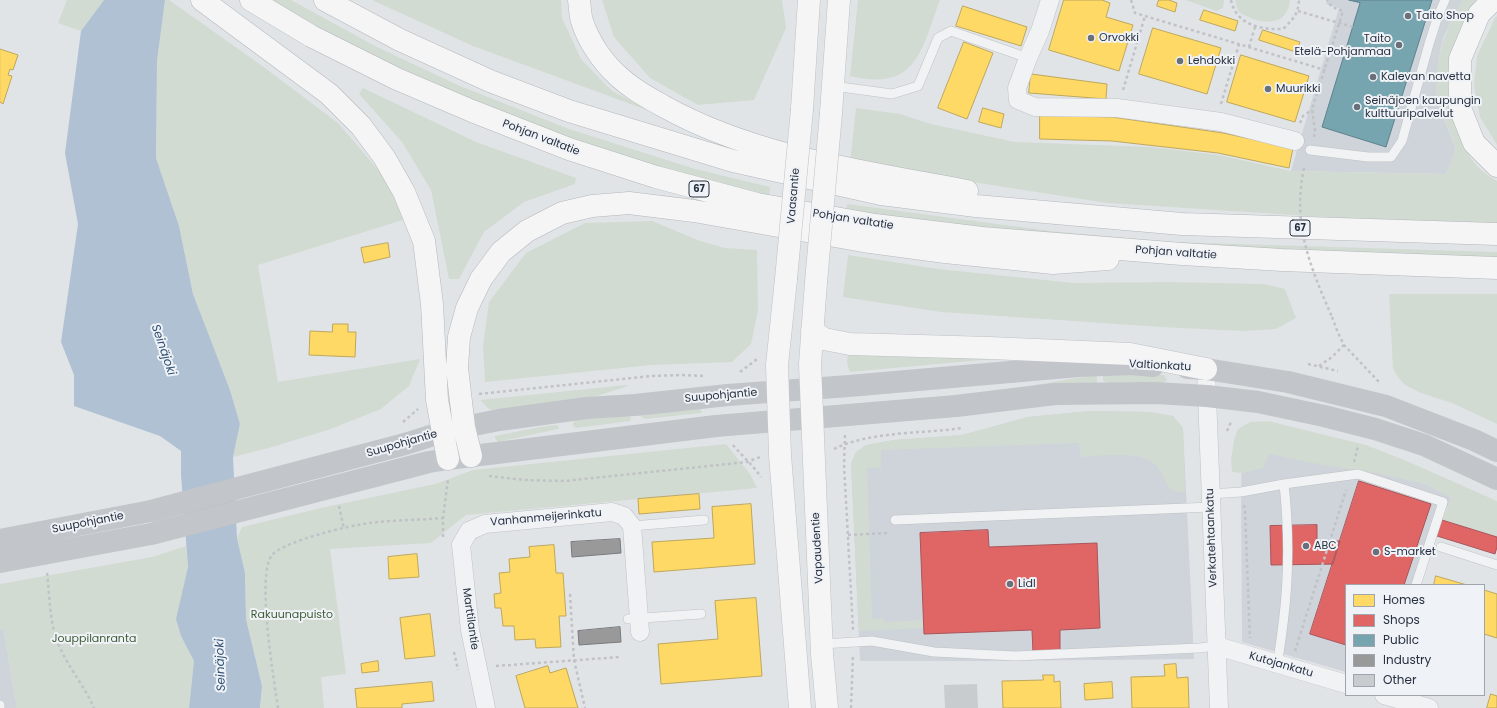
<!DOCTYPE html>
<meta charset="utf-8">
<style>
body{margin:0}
#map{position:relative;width:1497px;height:708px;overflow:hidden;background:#e1e4e7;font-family:Poppins,sans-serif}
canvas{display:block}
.legend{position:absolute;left:1345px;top:584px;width:140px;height:112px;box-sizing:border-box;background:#eff2f6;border:1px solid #9fa5ad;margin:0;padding:5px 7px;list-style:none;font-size:12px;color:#283140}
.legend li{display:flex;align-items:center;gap:8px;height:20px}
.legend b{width:20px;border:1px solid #9fa5ad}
</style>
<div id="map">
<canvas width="1497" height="708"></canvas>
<ul class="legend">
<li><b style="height:11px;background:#ffd966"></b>Homes</li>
<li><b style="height:11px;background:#e06666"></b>Shops</li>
<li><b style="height:11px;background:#76a5af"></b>Public</li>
<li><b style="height:11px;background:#999"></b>Industry</li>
<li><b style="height:11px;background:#c9cccf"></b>Other</li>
</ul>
</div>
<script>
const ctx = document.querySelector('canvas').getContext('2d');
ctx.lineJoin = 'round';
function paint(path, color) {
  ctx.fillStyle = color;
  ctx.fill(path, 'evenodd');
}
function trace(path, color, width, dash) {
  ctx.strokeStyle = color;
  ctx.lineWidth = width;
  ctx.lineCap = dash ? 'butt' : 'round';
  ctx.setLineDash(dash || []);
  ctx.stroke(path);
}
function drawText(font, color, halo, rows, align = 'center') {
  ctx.font = font + ' Poppins,sans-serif';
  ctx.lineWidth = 4;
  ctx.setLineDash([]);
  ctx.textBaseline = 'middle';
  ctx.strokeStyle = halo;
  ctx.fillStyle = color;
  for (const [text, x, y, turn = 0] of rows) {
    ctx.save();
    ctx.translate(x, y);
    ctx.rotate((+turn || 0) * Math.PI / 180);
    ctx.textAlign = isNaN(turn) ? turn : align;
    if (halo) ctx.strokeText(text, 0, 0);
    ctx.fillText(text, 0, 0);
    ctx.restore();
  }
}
paint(new Path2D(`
 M1327,0H1463L1453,17L1444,36L1440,51L1437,82V101L1456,149L1446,174L1291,171L1339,8L1326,4Z
 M1090,411L1150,412L1173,416L1183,428L1194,659L994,661H860L851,464L856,452L866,445L894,440L962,435L1028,417Z
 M1267,447L1426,484L1452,498L1445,512L1420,585H1346V672L1242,642L1241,492L1242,451Z
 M0,630H4L17,708H0Z`), '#cfd3da');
paint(new Path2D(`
 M67,0H104L81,31L58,23Z
 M165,0H169L261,65L338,123L380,172L406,219L258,265L278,382L420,359L409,386L381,409L328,430L269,448L233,457L240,424L230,390L193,294L179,226L156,158L157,61Z
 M271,0H291L377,47L460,86L569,129L695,169L770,187L769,198L590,147L409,74L332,36Z
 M372,0H561L562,18L581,59L612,91L655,113L473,46Z
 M602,0H782L786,28L754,100L698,105L650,78L614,37Z
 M858,0H940C921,51 917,92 850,76Z
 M1186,0H1224L1223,8L1216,11Z
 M1235,0H1290C1288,22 1271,25 1253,19C1249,17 1243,15 1239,12C1237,9 1236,3 1235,0Z
 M1463,0H1476C1464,17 1448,56 1448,77C1447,108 1458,146 1480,169C1484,173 1491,177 1497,181V223L1341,218L1107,203L850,163L856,108L900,114L931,124L1015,142L1151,147L1219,155L1291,171L1446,174L1456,149C1452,138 1447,126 1443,115C1441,110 1438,105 1437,100C1433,66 1444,28 1463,0Z
 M1497,16V145L1480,117L1474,85L1477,56L1495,18Z
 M363,88L476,142L576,178L575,184L524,202L484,232L459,279H449L431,190L402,142L359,94Z
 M847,204L1050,231L1172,242L1497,252V259L1154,248L846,214Z
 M652,221L700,241L725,248L757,250L758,311L751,344L732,362L652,365L485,382L483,346L489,302L526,253L585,223Z
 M848,255L938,269L1074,283L1168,282L1264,284L1285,289L1296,318L1276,329L1243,331L1161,327L941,312L843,297Z
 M1389,294H1497V424L1452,403L1421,393L1405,385L1397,376L1393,368Z
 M848,352L1015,357L850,372L847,363Z
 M1115,373L1164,375L1167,380L1162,384L1108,383L1103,381V375Z
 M1094,375L1097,377V383L1036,388L1035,385Z
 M627,385L628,386L594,397L497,411L489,409L480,400Z
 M699,408L702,411L701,413L645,419L641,417L642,415Z
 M1090,411L1150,412L1173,416L1183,428L1185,492C1168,494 1166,482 1160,470C1158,466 1152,462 1148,460C1136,452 1096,456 1080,457L1079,443L881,450V467L867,468L872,619L883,618L884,622L924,620V628L859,631L851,464L856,452L866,445L894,440L962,435L1028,417Z
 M624,416H629L631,418L630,421L577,428L573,426V423L576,420Z
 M1268,421L1366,445L1409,462L1497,501V537L1442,520L1452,498L1426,484L1382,474L1323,465L1269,454L1263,468L1242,473L1232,472L1231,460L1234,440L1238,429L1250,422Z
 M557,425L559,427L558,429L498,442L495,438V436L540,427Z
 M726,444L750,474L757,488L466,515L431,543L330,549L346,674L321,677L324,708H260L262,686L246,619L245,573L237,538L242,527L321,508L435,484L473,470Z
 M186,546L188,567L183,591L181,636L194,661L189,708H17L4,630H0V584L152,557Z`), '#d2dbd2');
paint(new Path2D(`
 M104,0H165L157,61L156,158L179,226L193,294L230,390L240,424L233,457L237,538L245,573L246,619L262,686L260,708H189L194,661L181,636L176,619L188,567L181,475V451L160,436L74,406V375L61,342L78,224L65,153L81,31Z`), '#afc1d2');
const homes = new Path2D(`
 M1064,0H1102L1110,3L1106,17L1133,25L1119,71L1049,50Z
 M1159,0H1169L1177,3L1175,12L1157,6Z
 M963,6L1027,27L1021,46L956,26Z
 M1204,10L1238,21L1235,31L1200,20Z
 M1153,28L1221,48L1207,94L1139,74Z
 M1263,30L1300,42L1296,52L1259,40Z
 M964,42L993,53L967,119L938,108Z
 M0,49L18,55L13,70L10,69L8,75L12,76L3,104L0,102Z
 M1241,55L1309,76L1295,122L1227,102Z
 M1031,74L1107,84L1106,99L1029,93Z
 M983,108L1004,114L1001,128L979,122Z
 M1040,115L1112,117L1223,133L1293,148L1289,168L1218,153L1112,141L1040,139Z
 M388,243L390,257L364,263L361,248Z
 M333,324H348V332H356L355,357L309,355L310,331L332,332Z
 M699,494L700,509L639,514L638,499Z
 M751,504L755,564L654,572L652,542L714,538L712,507Z
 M554,545L556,573H563L566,616H559L561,647L536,648L535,639L515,640L514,626H503L501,608H495L494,594L501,593L499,573L510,572L509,559L530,557L529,547Z
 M417,554L419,577L389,579L388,557Z
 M1436,576L1467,585H1434Z
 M1484,590L1497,594V638L1484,634Z
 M756,598L762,676L661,684L658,644L718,639L715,601Z
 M430,614L435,656L405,659L400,618Z
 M378,661L379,671L362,673L361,664Z
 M1176,664L1177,678L1188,677L1189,708H1132L1131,677L1165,676L1164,665Z
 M548,666L550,673L566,668L578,708H525L516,676Z
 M1043,675H1054V682L1060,681L1061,708H1003L1002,681L1043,680Z
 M432,682L434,701L402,704V708H357L355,689Z
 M1112,682L1113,698L1085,700L1084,684Z
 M1491,694L1497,696V708H1487Z`);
paint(homes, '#ffd966');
trace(homes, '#bea75b', 1);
const shops = new Path2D(`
 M1359,481L1431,504L1404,585H1346V645L1310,634Z
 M1442,520L1497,537V547L1495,554L1437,536Z
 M1317,525V541H1340L1333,564L1271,565L1270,526Z
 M988,530L989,547L1097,543L1100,628L1060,630V652L1033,653L1032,630L924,634L920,533Z`);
paint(shops, '#e06666');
trace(shops, '#a9565b', 1);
const public = new Path2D(`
 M1349,0H1432L1386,147L1322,127L1360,3Z`);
paint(public, '#76a5af');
trace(public, '#5f828e', 1);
const industry = new Path2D(`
 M620,539L621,553L572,557L571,542Z
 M620,627L621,642L579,645L578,631Z`);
paint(industry, '#999');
trace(industry, '#777a7e', 1);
paint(new Path2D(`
 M977,684L978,708H945L944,685Z`), '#c9cccf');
const service = new Path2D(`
 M833,86L892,94L918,86L938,38L951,31L1028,58
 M1310,150L1368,157H1391L1402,141L1429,44L1438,16L1445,0
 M1284,484L1358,474L1443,502L1416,585
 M1210,494L1241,492L1284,484C1289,530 1289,578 1283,624C1281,638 1280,651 1277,663
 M895,520L1211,507
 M632,526L704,520
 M1441,547L1497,565
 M628,619L701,614
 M822,644L872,641L934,652L1015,656L1199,648L1217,646
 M0,705V708`);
const minor = new Path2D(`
 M1050,0L1040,31L1028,58L1017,88L1018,100L1035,107L1117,108L1221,122L1295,141
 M1206,369L1219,708
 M1217,646L1346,684
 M1384,695L1429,708
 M486,708L470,630L461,545L469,531L485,524L612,512L624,516L632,526L640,632`);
const primary = new Path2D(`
 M802,109L809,0
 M831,113L839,0
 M786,279L777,365L780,455L800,708
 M816,282L810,364L822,654L827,708
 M812,331L824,339L850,344L990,348L1130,354L1206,369`);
const trunk = new Path2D(`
 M202,0L329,94L361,126L384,157L404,192L424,241L432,304L437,400L448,459
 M251,0L311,36L397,79L472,111L569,149L656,177L757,204L875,225L982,238L1182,254L1282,260L1497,268
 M325,0L400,40L490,81L569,111L733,161L881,194L976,206L1182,224L1497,234
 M579,0C580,7 580,15 582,21C588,40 601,60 616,74C629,87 647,97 663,106C754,157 866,172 967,191
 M1493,0L1479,14L1460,59V108L1474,143L1497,166
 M471,456L464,427L457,368L459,337L467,308L481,279L501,252L527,231L562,213L592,206L629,203L694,211L863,241L945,252L1053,263L1108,259`);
trace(service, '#bfc2c5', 10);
trace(minor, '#bfc2c5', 19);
trace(primary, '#bdc1c4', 23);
trace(trunk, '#b3b7bb', 23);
trace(new Path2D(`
 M1131,0L1135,13L1325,70
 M1231,0C1236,25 1261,30 1283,29C1293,19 1298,15 1299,0
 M1249,47L1255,27
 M1123,90L1145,16
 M1221,104L1239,44
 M1300,123L1303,116L1312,110
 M1314,137L1315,131L1312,109L1343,11L1332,7L1327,0
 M1332,317L1338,333L1344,345L1379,382
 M1308,364L1338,371
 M1319,366L1332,357L1344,345
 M740,372L757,359
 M479,394L651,376L682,375L705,376
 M403,422L418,409
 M1227,431L1231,422
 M845,435L844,464L853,630
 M733,445C742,456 753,465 761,477
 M834,449C870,431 922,434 962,428
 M1354,462L1358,446
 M489,476L525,480L564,481L747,462L760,457
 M1244,505L1245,512L1250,638
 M339,506L344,529
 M848,535L887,533
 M443,537V518L448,479
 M47,573C50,595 49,622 58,643C67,666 84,685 94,708
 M570,594L574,660L585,708
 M1295,651L1346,490
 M454,652L458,670
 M496,666L620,657
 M278,708C274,680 256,574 272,555C284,541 351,525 370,523C394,520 419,520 443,518
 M851,708L853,655`), '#c0c2c7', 2.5, [3, 3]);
trace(service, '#f1f2f3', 9);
trace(minor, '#f1f2f3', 18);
trace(new Path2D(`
 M1187,368L1206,369L1288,382L1386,406L1474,440L1497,451
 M0,540L151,511L405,444L443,432L464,427L499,420L587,408L635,405L728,395L849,386L1079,366L1131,364L1153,366
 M0,562L151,534L429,462L448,459L716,426L956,406L1055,394L1155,393L1207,396L1258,402L1324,416L1375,429L1424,445L1497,479`), '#c2c5c9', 22);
trace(primary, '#f5f5f6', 22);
trace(trunk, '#f5f5f6', 22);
const primaryBridge = new Path2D(`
 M786,279L802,109
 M816,282L831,113`);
trace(primaryBridge, '#bdc1c4', 23, []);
trace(new Path2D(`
 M1298,11L1353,27
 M1304,168C1292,225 1310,266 1332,317`), '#c0c2c7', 2.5, [3, 3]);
trace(primaryBridge, '#f5f5f6', 22);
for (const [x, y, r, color] of [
 [1408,16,4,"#69707a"],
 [1091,38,4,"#69707a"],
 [1399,45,4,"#69707a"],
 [1180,61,4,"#69707a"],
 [1373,77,4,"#69707a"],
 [1268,89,4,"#69707a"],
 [1357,107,4,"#69707a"],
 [1306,546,4,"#69707a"],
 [1376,552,4,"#69707a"],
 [1010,584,4,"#69707a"]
]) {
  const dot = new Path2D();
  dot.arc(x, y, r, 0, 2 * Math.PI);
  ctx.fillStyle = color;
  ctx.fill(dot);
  trace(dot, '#eff2f6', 1.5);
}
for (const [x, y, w] of [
 [699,189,20],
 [1300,228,20]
]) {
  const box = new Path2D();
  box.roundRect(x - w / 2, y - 8, w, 16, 3);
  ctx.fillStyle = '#eff2f6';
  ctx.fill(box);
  trace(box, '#283140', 1);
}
drawText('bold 10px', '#283140', null, [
 ["67",699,189],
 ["67",1300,228]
]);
drawText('11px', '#283140', '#eff2f6', [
 ["Taito Shop",1416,16],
 ["Orvokki",1099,38],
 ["Taito",1391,39,"right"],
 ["Etelä-Pohjanmaa",1391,52,"right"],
 ["Lehdokki",1188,61],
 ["Kalevan navetta",1381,77],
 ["Muurikki",1276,89],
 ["Seinäjoen kaupungin",1365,101],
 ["kulttuuripalvelut",1365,114],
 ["ABC",1314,546],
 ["S-market",1384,552],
 ["Lidl",1018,584]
], 'left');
drawText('11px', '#283140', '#eff2f6', [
 ["Pohjan valtatie",541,138,21],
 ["Vaasantie",794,196,-85],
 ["Pohjan valtatie",853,220,9],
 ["Pohjan valtatie",1176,253,4],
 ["Valtionkatu",1160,366,3],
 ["Suupohjantie",721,396,-5],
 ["Suupohjantie",402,444,-16],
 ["Vanhanmeijerinkatu",546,518,-5],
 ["Suupohjantie",88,523,-11],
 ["Verkatehtaankatu",1212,538,-92],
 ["Vapaudentie",818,548,-93],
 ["Marttilantie",470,619,82],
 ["Kutojankatu",1281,665,16]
]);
drawText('11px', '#3e5c35', '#eff2f6', [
 ["Rakuunapuisto",292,615],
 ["Jouppilanranta",94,639]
]);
drawText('italic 12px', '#315274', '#eff2f6', [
 ["Seinäjoki",163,350,71],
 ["Seinäjoki",221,665,-92]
]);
</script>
